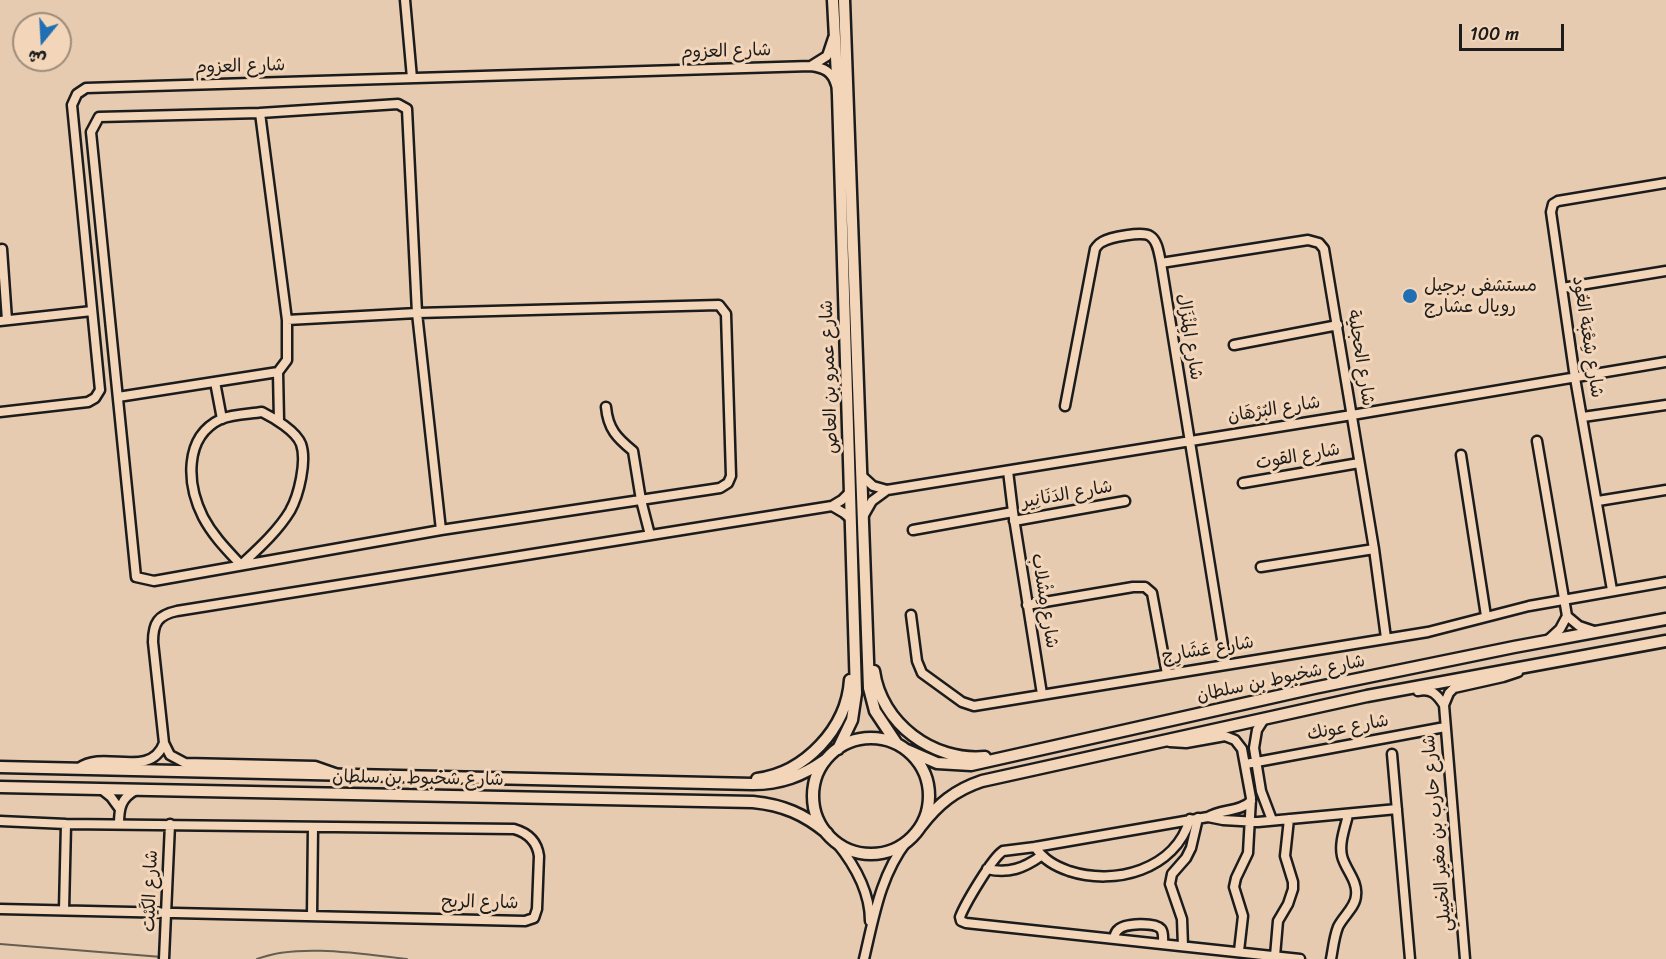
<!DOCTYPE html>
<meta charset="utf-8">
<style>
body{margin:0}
#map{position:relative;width:1666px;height:959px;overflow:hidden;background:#e6cbb0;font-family:Sriracha,"Playpen Sans Arabic",sans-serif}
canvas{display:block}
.north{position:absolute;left:12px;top:12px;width:60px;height:60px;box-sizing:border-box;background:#f3d6b9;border:2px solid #9d8c7a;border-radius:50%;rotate:198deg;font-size:16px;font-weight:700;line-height:24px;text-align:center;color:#1c1c1c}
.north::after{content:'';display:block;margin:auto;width:21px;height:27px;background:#1f6fb2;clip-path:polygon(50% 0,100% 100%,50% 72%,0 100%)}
.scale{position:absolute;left:1459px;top:24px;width:105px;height:27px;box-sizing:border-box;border:3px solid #1c1c1c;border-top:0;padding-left:8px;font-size:18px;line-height:21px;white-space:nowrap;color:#1c1c1c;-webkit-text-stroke:4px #f3d6b9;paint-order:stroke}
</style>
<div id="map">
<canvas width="1666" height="959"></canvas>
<div class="north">ش</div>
<div class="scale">100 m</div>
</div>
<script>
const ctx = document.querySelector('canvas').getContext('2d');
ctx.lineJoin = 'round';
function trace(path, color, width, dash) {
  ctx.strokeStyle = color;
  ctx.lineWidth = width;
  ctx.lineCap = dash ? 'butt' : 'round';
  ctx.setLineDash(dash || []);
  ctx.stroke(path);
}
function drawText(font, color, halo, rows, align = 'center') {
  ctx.font = font + ' Sriracha,"Playpen Sans Arabic",sans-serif';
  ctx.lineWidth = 6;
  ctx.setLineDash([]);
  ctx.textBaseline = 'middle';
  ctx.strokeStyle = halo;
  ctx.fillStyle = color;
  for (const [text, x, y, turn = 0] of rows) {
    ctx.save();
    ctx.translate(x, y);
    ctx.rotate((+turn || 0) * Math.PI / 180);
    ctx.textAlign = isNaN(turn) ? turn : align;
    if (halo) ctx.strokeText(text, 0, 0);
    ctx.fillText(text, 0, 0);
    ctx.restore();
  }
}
trace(new Path2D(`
 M0,944L162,957
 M257,959C297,943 363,954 407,959`), '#665d53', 2);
const minor = new Path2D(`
 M405,0L412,78
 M811,66L827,56L833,38
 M2,249L7,320
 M1161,263L1308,240L1319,243L1324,249L1374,549L1386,638
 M1562,288L1666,271
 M287,320L417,313L719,305L726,314L731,476L728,483L720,488L441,530L154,581L136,577L91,132L99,117L260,113L398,104L407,109L417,313L441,530
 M0,321L92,311
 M1234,345L1338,325
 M278,372L279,421
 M215,382L222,419
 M118,397L278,372L287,360V320L260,113
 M1065,406L1095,249C1098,245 1098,244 1102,242C1110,237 1143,231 1150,236C1158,241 1159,254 1161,263L1226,664
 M606,407C608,429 617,438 633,451L641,500L650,535
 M0,412L88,402L95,398L100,390L72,105L77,94L86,88L811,66C824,68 832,71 836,85
 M262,412C274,418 296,431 301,444C307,461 299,495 290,511C278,531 258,549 241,565C227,550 213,536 203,517C187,485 183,437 221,419C233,414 249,414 262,412Z
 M1583,417L1666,405
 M1537,441L1567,616L1560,629L1547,641
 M1461,455L1486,616
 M1008,471L1013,512L1042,694
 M862,476L873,486L887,490
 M1243,483L1359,463
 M1598,501L1666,490
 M832,506L844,513L851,519
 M864,515L872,501L887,490L1352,415L1666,362
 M1014,521L1125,501
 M913,530L1013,512
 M1261,567L1374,549
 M1612,590L1575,378L1551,212L1553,204L1558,201L1666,183
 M1027,605L1133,587H1145L1152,593L1167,674
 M911,615L917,661L922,673L962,702L974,706L1428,632L1529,606L1666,582
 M1567,616L1579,626L1594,631
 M1418,691C1431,688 1437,694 1444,705
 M1264,719L1257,730L1254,748L1261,791L1272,820
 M1170,742L1186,743L1225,736L1235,740L1242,749L1251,798L1248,853L1236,878L1234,887L1243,916L1239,951
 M1392,754L1410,959
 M1246,764L1445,727
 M79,768C104,749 150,780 164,743
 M335,773L315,766L185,763L170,755L164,743L153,642C153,623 158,615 177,611L832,506L842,500L850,492
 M101,789L111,797L119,808
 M1208,817C1221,809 1240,812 1251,801
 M0,821L66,824L514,829C528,833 537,841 539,856L537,909L534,918L525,921L0,909
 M119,824C119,808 121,798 136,790
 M836,842C854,864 870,891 870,921
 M1035,847C1044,860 1055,866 1069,871C1115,886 1175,870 1190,819
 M987,869C1009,874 1024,868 1041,856
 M64,910L66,824
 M312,916L313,827
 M1114,939C1115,935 1115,932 1118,930C1124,923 1155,922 1161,929C1164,933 1163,940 1163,944
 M1183,946L1182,919L1170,884L1172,874L1186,858L1191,848L1198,818
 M1275,956L1278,921L1288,904L1293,889V882L1285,856L1289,819
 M164,959L170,824
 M864,959C874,917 880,876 907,841
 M1300,959L966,923L961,921L960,917C965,904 992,858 1003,851L1035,847L1208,817L1223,820L1258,822L1397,809
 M1331,959C1333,949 1334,937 1338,927C1343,916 1356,907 1356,895C1358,881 1345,869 1342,856C1339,843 1345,828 1348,815
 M1465,959L1444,705L1449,693L1454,688L1503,677L1518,672`);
const major = new Path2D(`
 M833,0L838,95L856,693L852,720L838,749
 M844,0L869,688L875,711L897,744
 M874,671C881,723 933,762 985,757
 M813 796a58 58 0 1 1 116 0a58 58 0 1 1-116 0Z
 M907,750L937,763L971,765L1314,688L1514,647L1666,619
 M0,767L753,784C781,784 802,776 825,760
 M757,779C805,773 847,728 850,680
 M0,787L753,802C783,805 804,814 827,833
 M921,826C938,804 955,790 982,781L1367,696L1666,641`);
trace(minor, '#1c1c1c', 13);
trace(major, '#1c1c1c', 15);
trace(minor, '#f3d6b9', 8);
trace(major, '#f3d6b9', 10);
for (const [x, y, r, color] of [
 [1410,296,8,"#1f6fb2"]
]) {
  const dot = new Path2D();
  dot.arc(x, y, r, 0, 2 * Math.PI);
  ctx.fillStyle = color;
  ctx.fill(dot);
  trace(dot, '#f3d6b9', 2);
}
drawText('18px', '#1c1c1c', '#f3d6b9', [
 ["شارع العزوم",726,52,-2],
 ["شارع العزوم",240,67,-2],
 ["شارع المِنْزَال",1189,337,81],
 ["شارع شِعْبَة العُود",1587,337,81],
 ["شارع الحجلية",1360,358,81],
 ["شارع عمرو بن العاص",830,377,-92],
 ["شارع البُرْهَان",1274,410,-9],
 ["شارع القوت",1298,457,-10],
 ["شارع الدَنَانِير",1067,495,-10],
 ["شارع مِشْلاب",1044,601,81],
 ["شارع عَشَارِج",1208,650,-9],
 ["شارع شخبوط بن سلطان",1281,679,-12],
 ["شارع عونك",1348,728,-10],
 ["شارع شخبوط بن سلطان",418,779,1],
 ["شارع حارب بن مغير الخييلي",1438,833,-95],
 ["شارع الكَيْت",151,891,-88],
 ["شارع الريح",480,903,1]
]);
drawText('18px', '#1c1c1c', '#f3d6b9', [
 ["مستشفى برجيل",1424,286],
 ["رويال عشارج",1424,307]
], 'left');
</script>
